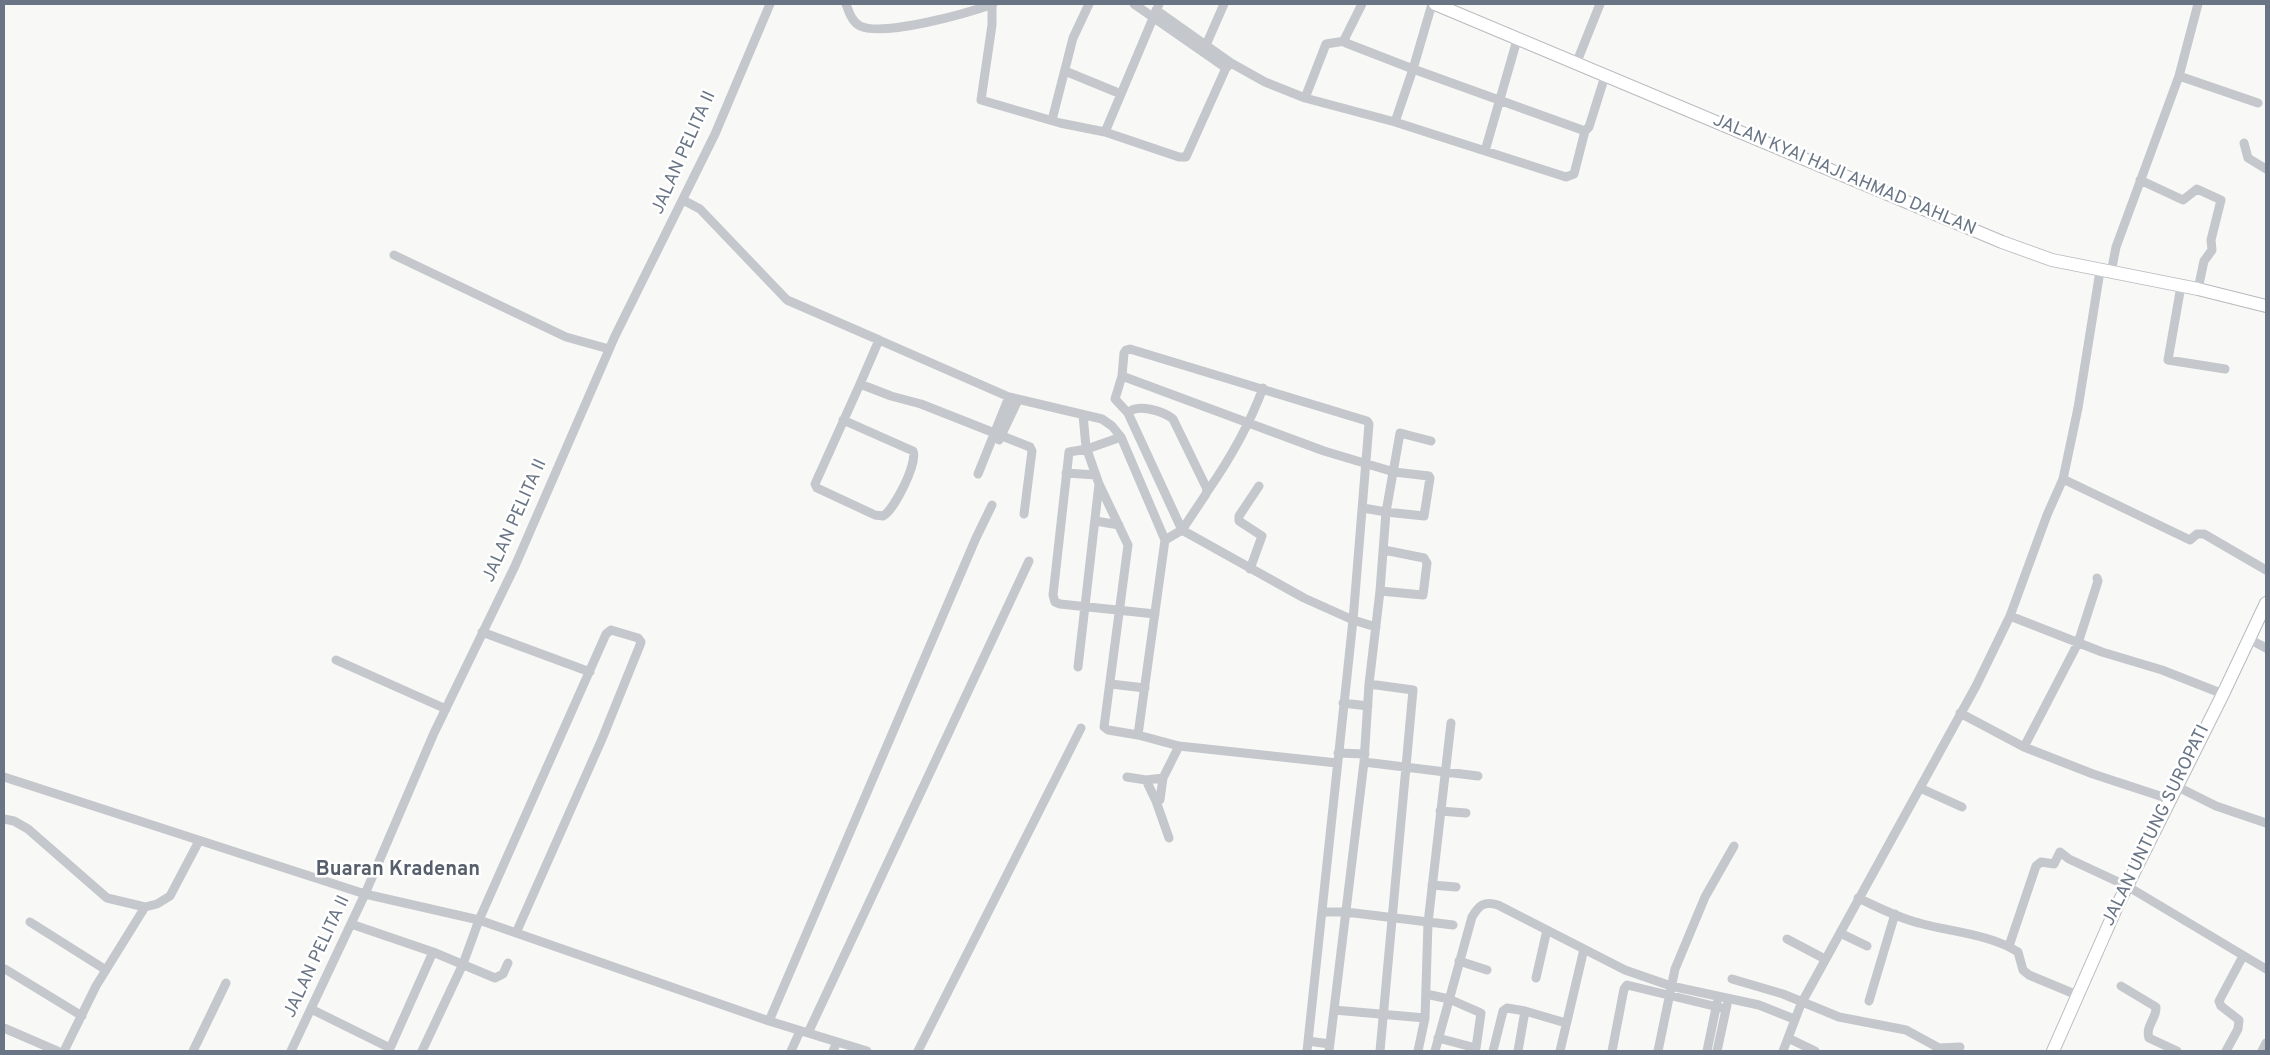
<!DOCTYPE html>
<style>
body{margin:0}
#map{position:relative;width:2270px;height:1055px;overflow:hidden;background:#f8f8f6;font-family:Overpass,sans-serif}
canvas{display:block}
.frame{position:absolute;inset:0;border:5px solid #697585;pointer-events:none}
</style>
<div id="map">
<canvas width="2270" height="1055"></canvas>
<div class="frame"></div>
</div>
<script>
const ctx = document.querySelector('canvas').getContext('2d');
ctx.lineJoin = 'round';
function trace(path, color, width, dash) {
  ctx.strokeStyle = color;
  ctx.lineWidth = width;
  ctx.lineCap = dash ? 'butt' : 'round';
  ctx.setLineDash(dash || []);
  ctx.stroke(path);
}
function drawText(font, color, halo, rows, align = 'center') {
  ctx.font = font + ' Overpass,sans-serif';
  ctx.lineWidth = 5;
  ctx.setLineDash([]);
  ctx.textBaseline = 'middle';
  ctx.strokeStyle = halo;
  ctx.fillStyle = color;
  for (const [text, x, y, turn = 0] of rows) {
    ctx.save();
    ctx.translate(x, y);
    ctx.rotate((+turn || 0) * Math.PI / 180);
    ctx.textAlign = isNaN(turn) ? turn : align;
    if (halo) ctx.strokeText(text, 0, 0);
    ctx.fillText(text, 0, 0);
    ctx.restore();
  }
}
const secondary = new Path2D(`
 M1435,4L2002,242L2052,260L2198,289L2266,306
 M2053,1051L2118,904L2223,694L2266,603`);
trace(secondary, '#b7babf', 14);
trace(new Path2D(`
 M846,4C849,12 852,22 860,26C884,37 968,13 993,4
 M1134,4L1226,68
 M1362,4L1345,38L1346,43L1413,69L1432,4
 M992,5V25L981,100L1060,123L1105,132L1179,157H1186L1226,68L1231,63
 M1156,10L1231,63L1265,82L1305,98L1395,122L1566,177L1574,174L1585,131L1589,127L1605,76
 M1206,45L1224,4
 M1576,64L1600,4
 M1065,71L1121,94
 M2179,76L2258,103
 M1305,98L1326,44L1345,41
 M1052,120L1073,38L1089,4
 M1395,122L1413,69L1585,131
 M1105,132L1159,4
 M2244,143L2248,158L2266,169
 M1485,151L1517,40
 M2140,180L2183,200L2197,189L2221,200L2211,240L2212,250L2204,261L2198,289
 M683,200L700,209L787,300L879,340L860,384L891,396L921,404L1030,447L1032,451L1024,514
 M394,255L566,337L609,349
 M2111,273L2116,247L2179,76L2198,4
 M2181,286L2168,360L2225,369
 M879,340L1009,397
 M1122,376L1124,353L1126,350L1130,349L1367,421L1369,424L1353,620L1307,1051
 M1128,413C1137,403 1163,411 1173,419L1207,489L1206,494L1182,530L1165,540L1138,735L1179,746L1337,763
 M1083,415L1086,447L1099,484L1128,545L1104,727L1108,730L1138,735
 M843,420L913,451C918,463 894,510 883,516L875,515L817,488L815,484L860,384
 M1121,437L1087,449L1069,452L1053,595L1055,602L1060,604L1155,614
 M999,440L1018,400
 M1066,473L1096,475
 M978,474L1009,397L1102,419L1112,426L1121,437L1165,540
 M2063,479L2190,540L2197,534H2204L2266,570
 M1207,492C1230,459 1249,426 1263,388
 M1363,508L1386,512L1400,433L1431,441
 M1096,521L1119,525
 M1250,569L1262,536L1239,521V516L1259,486
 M1380,591L1423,595L1427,563L1424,558L1384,550
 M2010,616L2047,515L2063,479L2078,408L2100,271
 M482,632L590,672
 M2249,639L2266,648
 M336,660L446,709
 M1078,667L1099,484
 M1111,684L1145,688
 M1369,684L1413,690L1380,1051
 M1343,703L1368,706
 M1960,713L2024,747L2093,774L2169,799
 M2024,747L2078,643L2098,581L2097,578
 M1338,753L1365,754
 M1364,762L1478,776
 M4,777L365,894L479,920L769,1021L867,1051
 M1127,777L1146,780L1163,778
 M1146,780L1156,801L1160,800L1163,778L1179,746
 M2176,786L2216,806L2266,823
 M1920,788L1962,807
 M1156,801L1169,838
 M1440,811L1466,813
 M4,819L14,821L28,829L107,898L145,907L157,904L170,896L199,841
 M1432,885L1456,887
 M1858,898C1878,907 1898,918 1919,923C1951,932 1990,934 2018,952L2023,970L2029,975L2077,995
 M1322,912H1346L1453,925
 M30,922L106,970
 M1840,933L1867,946
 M1787,939L1825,959
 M2009,946L2036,866L2041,862L2054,864L2060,852L2069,859L2127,886L2266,969
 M433,952L495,978L503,974L508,963
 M1459,961L1487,970
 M5,969L82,1016
 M1536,978L1547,930
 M1732,979L1783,994L1839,1017L1906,1030L1939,1048L1960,1047
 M2121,986L2156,1007C2157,1018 2145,1026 2149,1038L2177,1051
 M1426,994L1449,999L1481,1013L1476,1048L1438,1038
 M1869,1001L1895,914
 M311,1009L390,1048L392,1044L433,952L351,924
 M1334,1010L1425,1018L1428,923L1451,723
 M769,1021L976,538L992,505
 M4,1028L57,1051
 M808,1033L1029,561
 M1788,1038L1815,1051
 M1308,1041L1330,1044
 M64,1051L96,986L145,907
 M193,1051L226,983
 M291,1051L365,894L434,733L515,566L615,336L715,134L770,4
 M422,1051L463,964L479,920L606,634L611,630L638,638L641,642L640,645L602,739L516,933
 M791,1051L800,1031
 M833,1051L837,1042
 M918,1051L1081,728
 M1329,1051L1364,762L1369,684L1380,591L1386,512L1424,516L1430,478L1429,476L1394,472L1324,451L1122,376L1115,399L1128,413L1182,530L1304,598L1353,620L1376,627
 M1418,1051L1425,1018
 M1435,1051L1472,917C1479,905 1484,901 1498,905L1625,970L1671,986L1759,1005L1794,1019
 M1493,1051L1503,1011L1507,1008L1525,1011L1566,1023
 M1518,1051L1525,1011
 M1560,1051L1584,949
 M1612,1051L1624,989L1627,985L1726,1009
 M1658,1051L1675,969L1705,897L1734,846
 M1707,1051L1717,1003
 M1717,1051L1727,1005
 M1783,1051L1801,1004L1976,686L2010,616L2102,652L2162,670L2223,694
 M2226,1051L2238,1029L2239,1020L2221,1006L2219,1001L2243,956
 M2262,1051L2266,1043`), '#c4c7cb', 9);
trace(secondary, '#fff', 12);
drawText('18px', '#697585', '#fff', [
 ["JALAN PELITA II",685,153,-66],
 ["JALAN KYAI HAJI AHMAD DAHLAN",1844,176,23],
 ["JALAN PELITA II",516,521,-66],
 ["JALAN UNTUNG SUROPATI",2157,826,-64],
 ["JALAN PELITA II",318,957,-65]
]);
drawText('bold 20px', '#565f6b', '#fff', [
 ["Buaran Kradenan",398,871]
]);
</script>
